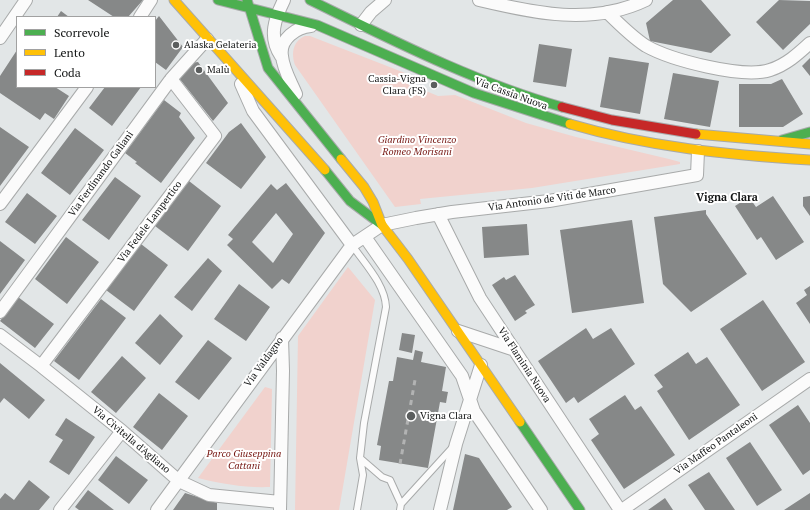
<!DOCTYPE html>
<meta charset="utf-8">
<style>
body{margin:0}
#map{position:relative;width:810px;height:510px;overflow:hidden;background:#e2e6e7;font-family:"PT Serif",serif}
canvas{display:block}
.legend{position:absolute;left:16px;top:16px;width:140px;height:72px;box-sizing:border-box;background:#fff;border:1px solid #a1a1a1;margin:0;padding:5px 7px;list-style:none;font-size:12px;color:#131515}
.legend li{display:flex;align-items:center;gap:8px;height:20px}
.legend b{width:20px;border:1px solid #a1a1a1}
</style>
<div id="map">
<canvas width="810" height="510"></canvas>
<ul class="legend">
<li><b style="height:5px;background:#4caf50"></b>Scorrevole</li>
<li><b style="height:5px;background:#ffc107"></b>Lento</li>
<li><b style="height:5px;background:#c62828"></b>Coda</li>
</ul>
</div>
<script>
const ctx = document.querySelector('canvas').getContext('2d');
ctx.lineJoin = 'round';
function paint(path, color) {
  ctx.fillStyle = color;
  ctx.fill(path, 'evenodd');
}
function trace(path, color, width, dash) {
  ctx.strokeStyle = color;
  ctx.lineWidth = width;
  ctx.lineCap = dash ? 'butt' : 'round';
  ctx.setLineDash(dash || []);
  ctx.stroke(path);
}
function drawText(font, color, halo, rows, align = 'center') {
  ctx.font = font + ' "PT Serif",serif';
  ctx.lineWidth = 4;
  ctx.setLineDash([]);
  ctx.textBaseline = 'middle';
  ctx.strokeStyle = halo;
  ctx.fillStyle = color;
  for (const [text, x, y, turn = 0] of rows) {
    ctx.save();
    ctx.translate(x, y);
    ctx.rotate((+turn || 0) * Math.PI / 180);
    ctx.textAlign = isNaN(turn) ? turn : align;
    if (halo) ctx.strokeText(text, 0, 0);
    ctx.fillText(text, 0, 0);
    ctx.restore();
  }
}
paint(new Path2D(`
 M305,36H310L405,73L419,88L438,96L455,95L526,123L576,137L669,159L680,162V164L532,188L420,199L421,204L395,207L295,65C291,53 293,41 305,36Z
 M348,267L375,300L339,510H295L298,336Z
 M265,387L272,389L270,487C246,488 222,484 198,478Z`), '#f1d2cd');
paint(new Path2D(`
 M88,0H143L128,17H114Z
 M673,0H701L731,35L711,53L650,41L646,23Z
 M779,0L810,1V24L783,50L756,22Z
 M61,11L69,17H57Z
 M159,16L183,47L166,70L155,62V21Z
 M539,44L572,49L566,87L533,82Z
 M17,50V87H55L69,96L54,119L45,113L40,120L0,93V76Z
 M609,57L649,63L640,114L600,107Z
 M810,58V76L802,66Z
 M198,62L228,103L213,121L179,78L190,63Z
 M673,73L719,81L710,127L664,119Z
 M782,79L803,114L783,127H739V84H771Z
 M105,87H141L112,126L89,108Z
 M164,100L181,113L179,117L195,138L161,183L135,163L137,162L125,153Z
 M241,123L266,157L241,189L206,163L229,132Z
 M0,127L29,147L0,186Z
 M75,128L104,150L70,195L41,173Z
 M115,177L141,196L109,240L82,220Z
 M189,181L221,206L188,251L155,226Z
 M286,183L325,233L289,284L282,279L272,289L227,245L233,239L228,235L271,184L277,190ZM276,213L293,234L273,263L252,242Z
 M27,193L57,216L35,244L5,222Z
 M773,196L804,242L776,260L761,237L757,240L735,206L749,197L756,207Z
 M810,196V216L803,206V197Z
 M706,210V214L747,274L691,312L663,284L654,217Z
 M632,220L644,303L572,313L560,230Z
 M527,224L529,255L484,258L482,227Z
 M66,237L99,262L67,304L35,279Z
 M0,241L25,260L0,294Z
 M141,244L168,265L134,311L106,290Z
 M208,258L222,271L192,311L174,297Z
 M515,275L535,305L525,311L527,313L515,321L492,285L504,277L506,280Z
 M239,284L270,307L246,341L214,319Z
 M810,286V324L796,303L807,295L804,290Z
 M18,297L54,324L35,348L0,321Z
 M101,299L126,318L79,380L54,361Z
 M763,300L805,362L762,391L720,329Z
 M160,314L183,336L160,365L135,343Z
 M586,328L593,339L611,328L635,364L578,403L574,397L566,403L538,361Z
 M402,333L415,335L412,353L399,350Z
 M208,340L232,358L199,400L175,382Z
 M415,350L423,352L421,362L446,367L442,391L448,392L447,397L446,403L440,402L428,468L379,460L381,446L377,445L389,381H393L397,357L413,360Z
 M688,352L696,364L707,357L740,405L689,440L657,391L663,387L654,375Z
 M122,356L146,378L116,413L91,392Z
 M0,363L45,400L29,419L4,398L0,403Z
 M159,393L188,416L162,450L133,427Z
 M625,395L635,410L641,406L675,455L624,489L591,440L599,434L589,419Z
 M798,405L810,423V470L803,475L769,425Z
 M66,418L95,437L69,475L49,462L63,440L55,435Z
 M750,442L782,490L757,506L726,458Z
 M465,454L479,458L512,507L507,510H453Z
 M116,456L148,480L129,504L98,480Z
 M709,472L735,510H705L688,485Z
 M29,480L50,497L39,510H0V499L5,493L14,500Z
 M88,490L114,510H79L75,507Z
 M185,493L217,503V510H173Z
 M810,493V510H784Z
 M665,498L673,510H648Z`), '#868888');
const lane = new Path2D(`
 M352,245C364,263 385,284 386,307L364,423L360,458
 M401,504L452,448
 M357,510L363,475L360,458L382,477L390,480L401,504L400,510`);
const street = new Path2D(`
 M479,0C534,13 592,26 646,0
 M607,12C619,24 632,37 646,46C671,60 743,79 770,70C786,65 798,54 810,43
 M140,17L151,0
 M361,25L371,12L385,0
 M0,38L26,0
 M281,56C268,37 275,18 284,0
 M241,84L253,111L352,245
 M296,94C291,82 283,69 282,56C279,39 297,27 311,26
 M0,204L87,87
 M438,214L480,298L620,510
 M365,237L462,376L474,411L541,510
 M0,312L171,79L207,39
 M458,331L512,349
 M0,335L41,366L122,431L179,481L209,495L280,502
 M41,366L215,136L171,79
 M60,510L122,431
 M157,510L352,245L382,225L416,218L452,212L549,201L697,175L698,151
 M280,510L283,371L282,338
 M440,510L456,444L481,365
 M622,510L810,379`);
const fast = new Path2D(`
 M218,0L317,25L474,93L570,124
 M247,0L268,68L341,159
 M310,0C392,40 474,82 562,107
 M782,140L810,132
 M325,170L350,201L382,225
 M520,422L580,510`);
const slow = new Path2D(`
 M174,0L325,170
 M570,124C648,147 729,155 810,160
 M696,134L810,144
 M341,159L364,187L373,202L382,225L408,259L520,422`);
const jam = new Path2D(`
 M562,107L612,120L696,134`);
trace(lane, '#a8aaaa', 8);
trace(street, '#a8aaaa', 14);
trace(fast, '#a8aaaa', 11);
trace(slow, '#a8aaaa', 11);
trace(jam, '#a8aaaa', 11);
trace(lane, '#fbfbfb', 6);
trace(street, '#fbfbfb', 12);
trace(fast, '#4caf50', 9);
trace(slow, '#ffc107', 9);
trace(jam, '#c62828', 9);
trace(new Path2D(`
 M400,464L415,380`), '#b2b3b3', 3, [5, 5]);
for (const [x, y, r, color] of [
 [176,45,4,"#5b5e5e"],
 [199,70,4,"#5b5e5e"],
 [434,85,4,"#5b5e5e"],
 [411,416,5,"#5b5e5e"]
]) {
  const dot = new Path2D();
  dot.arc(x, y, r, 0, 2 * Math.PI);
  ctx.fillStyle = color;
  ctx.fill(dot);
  trace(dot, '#fff', 1.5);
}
drawText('10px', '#131515', '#fff', [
 ["Alaska Gelateria",184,45],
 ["Malù",207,70],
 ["Cassia-Vigna",426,79,"right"],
 ["Clara (FS)",426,91,"right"],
 ["Vigna Clara",420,416]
], 'left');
drawText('10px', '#131515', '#fff', [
 ["Via Cassia Nuova",511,94,20],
 ["Via Ferdinando Galiani",101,174,-54],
 ["Via Antonio de Viti de Marco",552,199,-8],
 ["Via Fedele Lampertico",150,222,-53],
 ["Via Valdagno",264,362,-54],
 ["Via Flaminia Nuova",524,365,57],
 ["Via Civitella d'Agliano",131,440,40],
 ["Via Maffeo Pantaleoni",716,444,-35]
]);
drawText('italic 10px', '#761712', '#fff', [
 ["Giardino Vincenzo",417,140],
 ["Romeo Morisani",417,152],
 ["Parco Giuseppina",244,454],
 ["Cattani",244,466]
]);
drawText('bold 11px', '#131515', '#fff', [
 ["Vigna Clara",727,198]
]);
</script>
